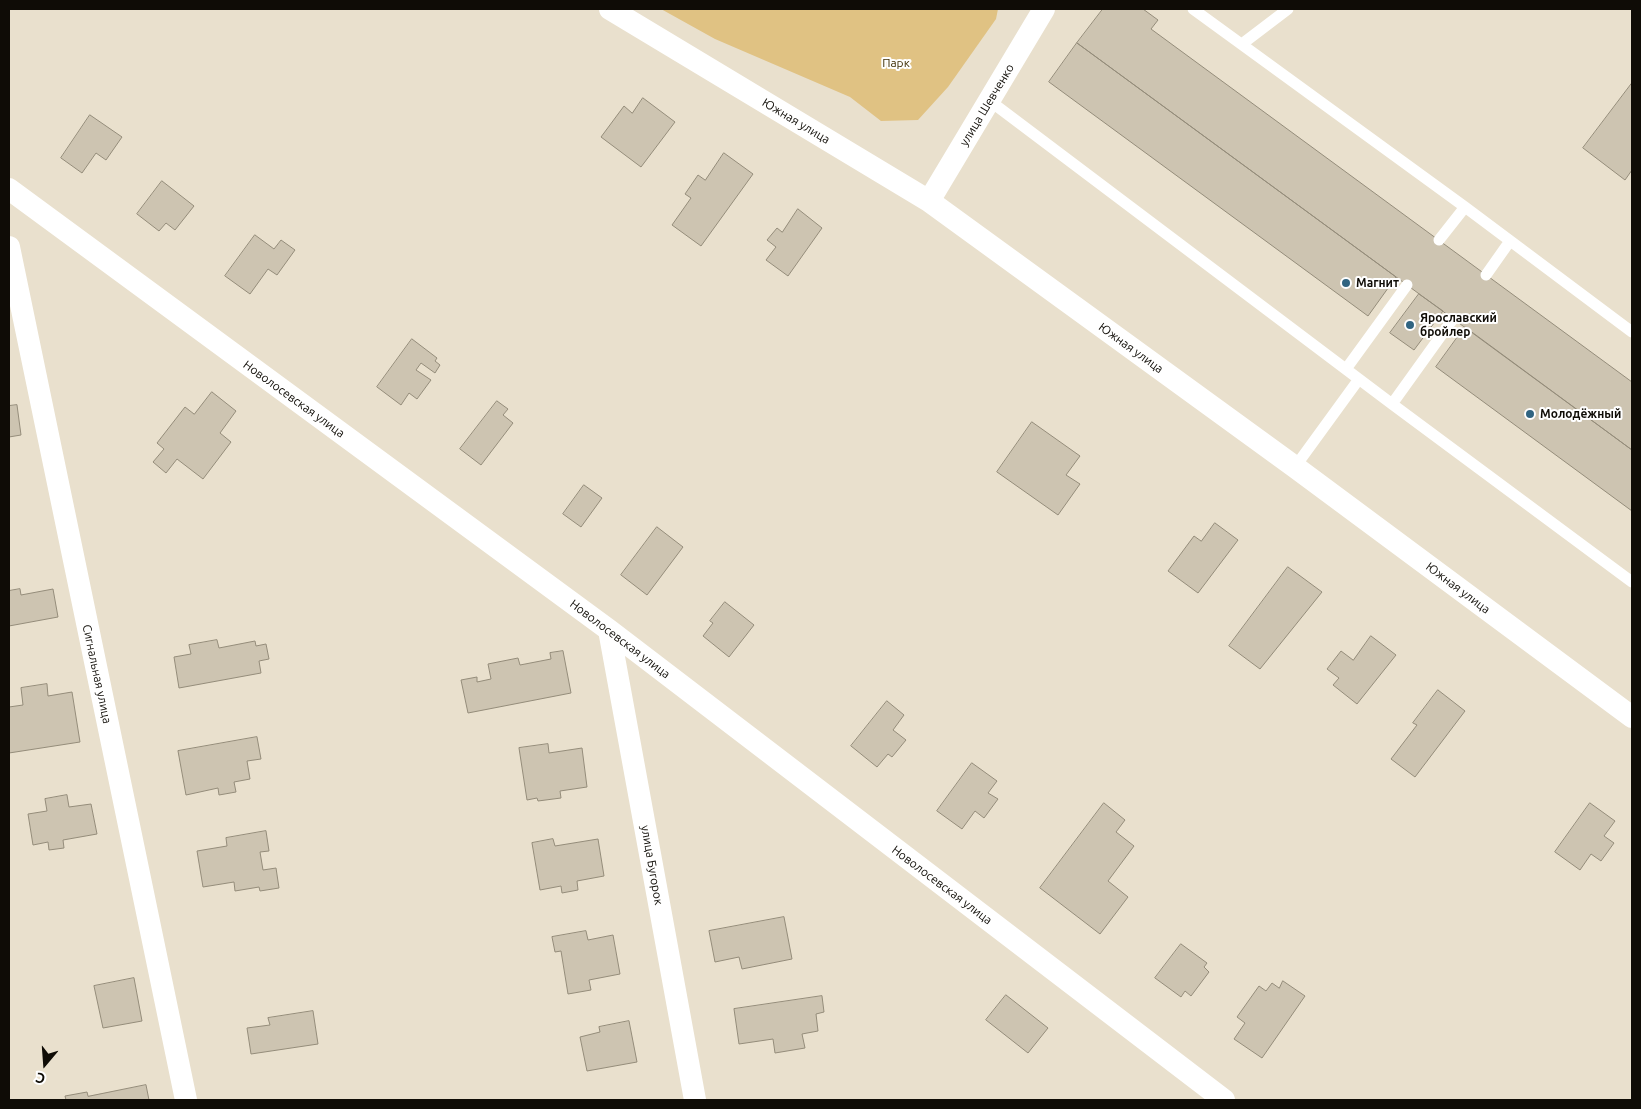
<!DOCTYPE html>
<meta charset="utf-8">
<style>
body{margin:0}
#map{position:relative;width:1641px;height:1109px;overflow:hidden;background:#e9e0cd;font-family:Ubuntu,sans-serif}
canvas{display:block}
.frame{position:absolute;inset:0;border:10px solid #0f0c06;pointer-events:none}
.north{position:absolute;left:20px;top:1039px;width:50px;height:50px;-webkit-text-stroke:4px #fff;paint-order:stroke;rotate:198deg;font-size:14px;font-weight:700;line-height:20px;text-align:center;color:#0f0c06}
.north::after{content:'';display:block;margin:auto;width:18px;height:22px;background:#0f0c06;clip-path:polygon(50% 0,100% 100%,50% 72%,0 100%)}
</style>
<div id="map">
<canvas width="1641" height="1109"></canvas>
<div class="frame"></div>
<div class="north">С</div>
</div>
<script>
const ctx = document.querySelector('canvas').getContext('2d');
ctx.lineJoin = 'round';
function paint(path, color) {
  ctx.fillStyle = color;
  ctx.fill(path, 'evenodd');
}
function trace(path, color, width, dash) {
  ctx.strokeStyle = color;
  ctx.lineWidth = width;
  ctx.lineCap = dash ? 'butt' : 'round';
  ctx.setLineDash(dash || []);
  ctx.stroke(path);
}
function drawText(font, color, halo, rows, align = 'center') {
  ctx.font = font + ' Ubuntu,sans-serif';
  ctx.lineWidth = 4;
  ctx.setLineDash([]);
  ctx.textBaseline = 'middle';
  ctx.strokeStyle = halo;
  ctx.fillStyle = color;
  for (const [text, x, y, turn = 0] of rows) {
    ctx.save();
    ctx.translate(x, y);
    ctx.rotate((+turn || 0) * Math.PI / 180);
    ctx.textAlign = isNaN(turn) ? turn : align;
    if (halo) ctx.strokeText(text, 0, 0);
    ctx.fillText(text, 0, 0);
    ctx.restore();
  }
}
paint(new Path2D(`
 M661,9H998L996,19L948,87L918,120L881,121L850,97L715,39Z`), '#e0c283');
const building = new Path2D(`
 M1103,9H1143L1158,20L1151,29L1632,382V450L1077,43Z
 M1077,43L1396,277L1368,316L1049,82Z
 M1632,83V170L1625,180L1583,148Z
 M643,98L675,122L641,167L601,137L624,106L632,113Z
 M90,115L122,137L106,160L96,153L82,173L61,158Z
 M724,153L753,174L701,246L672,225L691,198L685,194L698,175L705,180Z
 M162,181L194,206L175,230L166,223L159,231L137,214Z
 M798,209L822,228L788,276L766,260L776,247L767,240L777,228L782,232Z
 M255,235L274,249L281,240L295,250L277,275L268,269L250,294L225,276Z
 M1419,294L1443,311L1414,350L1390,333Z
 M1465,327L1632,450V511L1436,367Z
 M412,339L437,358L435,361L440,365L435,373L421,363L416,370L431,380L417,399L409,393L401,405L377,387Z
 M212,392L236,411L220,433L231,442L203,479L177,459L166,473L153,462L164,449L157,443L185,407L194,414Z
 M497,401L508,409L503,415L513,423L481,465L460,449Z
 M17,405L21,435L9,437V406Z
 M1032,422L1080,456L1066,475L1080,484L1058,515L997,472Z
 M584,485L602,498L581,527L563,514Z
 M1215,523L1238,540L1198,593L1168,571L1194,536L1201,541Z
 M657,527L683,547L647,595L621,575Z
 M1288,567L1322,592L1260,669L1229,646Z
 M20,589L21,595L53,589L58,617L9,626V591Z
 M725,602L754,625L729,657L703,636L713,623L710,621Z
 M1371,636L1396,655L1357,704L1333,685L1339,678L1327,669L1341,651L1353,660Z
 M217,640L219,648L255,641L256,646L266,644L269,659L259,661L261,673L179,688L174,657L191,654L189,645Z
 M563,651L571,693L468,713L461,680L477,677V682L491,679L488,664L518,658L520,665L551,659L550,653Z
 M47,684L48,696L72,692L80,742L9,753V707L23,705L21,688Z
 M1438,690L1465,711L1415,777L1391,759L1417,725L1413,723Z
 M887,701L904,715L893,730L906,740L892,757L888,754L877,767L851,746Z
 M257,737L261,759L247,761L250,779L234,782L236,792L219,795L218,788L186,795L178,751Z
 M548,744L549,753L582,748L587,787L560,791L561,798L538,801L537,798L527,800L519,748Z
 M972,763L997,781L988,793L998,799L984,818L975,811L962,829L937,811Z
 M67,795L69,807L91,804L97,834L63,840L64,848L49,850L48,842L33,845L28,814L47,811L45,799Z
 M1104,803L1125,820L1116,832L1134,846L1108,881L1128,897L1100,934L1040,888Z
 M1590,803L1615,821L1604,836L1614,843L1601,861L1591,854L1580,870L1555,852Z
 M266,831L269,851L260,852L263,870L276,868L279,888L260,891L259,887L235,891L234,882L203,887L197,851L227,846L226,838Z
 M553,839L555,846L598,839L604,876L577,881L578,890L562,893L561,886L540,890L532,843Z
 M784,917L792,959L742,969L739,957L715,962L709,931Z
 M586,931L588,940L613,935L620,974L589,980L591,990L568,994L561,951L555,952L552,937Z
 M1181,944L1207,963L1204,967L1209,972L1191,996L1185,991L1181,997L1155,978Z
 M134,978L142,1021L103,1028L94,986Z
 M1283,981L1305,996L1262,1058L1234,1039L1245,1023L1237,1017L1259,986L1266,991L1272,983L1279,988Z
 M1006,995L1048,1028L1028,1053L986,1020Z
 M822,996L824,1012L816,1014L818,1031L802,1034L805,1048L775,1053L773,1039L739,1044L734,1009Z
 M313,1011L318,1044L251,1054L247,1028L270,1025L268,1018Z
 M629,1021L637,1062L587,1071L580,1037L600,1032L599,1027Z
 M146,1085L149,1100H66L65,1096L87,1092L88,1096Z`);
paint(building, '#cdc4b1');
trace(building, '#948c7a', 1);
trace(new Path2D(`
 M1193,9L1465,207L1632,332
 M1242,44L1288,9
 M990,101L1392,404L1632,582
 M1439,240L1465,207
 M1486,275L1510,241
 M1346,369L1407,285
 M1392,404L1453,319
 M1295,467L1359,379`), '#fff', 11);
trace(new Path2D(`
 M610,9L929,201L1295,467L1632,717
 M9,189L609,630L1224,1100
 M929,201L1044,9
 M9,247L186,1100
 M609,630L695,1100`), '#fff', 22);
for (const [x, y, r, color] of [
 [1346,283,5,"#306481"],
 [1410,325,5,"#306481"],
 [1530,414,5,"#306481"]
]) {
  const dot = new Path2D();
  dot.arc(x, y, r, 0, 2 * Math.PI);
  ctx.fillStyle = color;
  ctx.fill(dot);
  trace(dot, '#fff', 2);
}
drawText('12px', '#3e2d03', '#fff', [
 ["Парк",896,63]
]);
drawText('12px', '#0f0c06', '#fff', [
 ["улица Шевченко",987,105,-59],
 ["Южная улица",796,121,31],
 ["Южная улица",1131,348,36],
 ["Новолосевская улица",294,399,36],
 ["Южная улица",1458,588,37],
 ["Новолосевская улица",620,639,37],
 ["Сигнальная улица",97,674,78],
 ["улица Бугорок",652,865,80],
 ["Новолосевская улица",942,885,37]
]);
drawText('bold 12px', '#0f0c06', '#fff', [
 ["Магнит",1356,283],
 ["Ярославский",1420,318],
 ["бройлер",1420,332],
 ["Молодёжный",1540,414]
], 'left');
</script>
